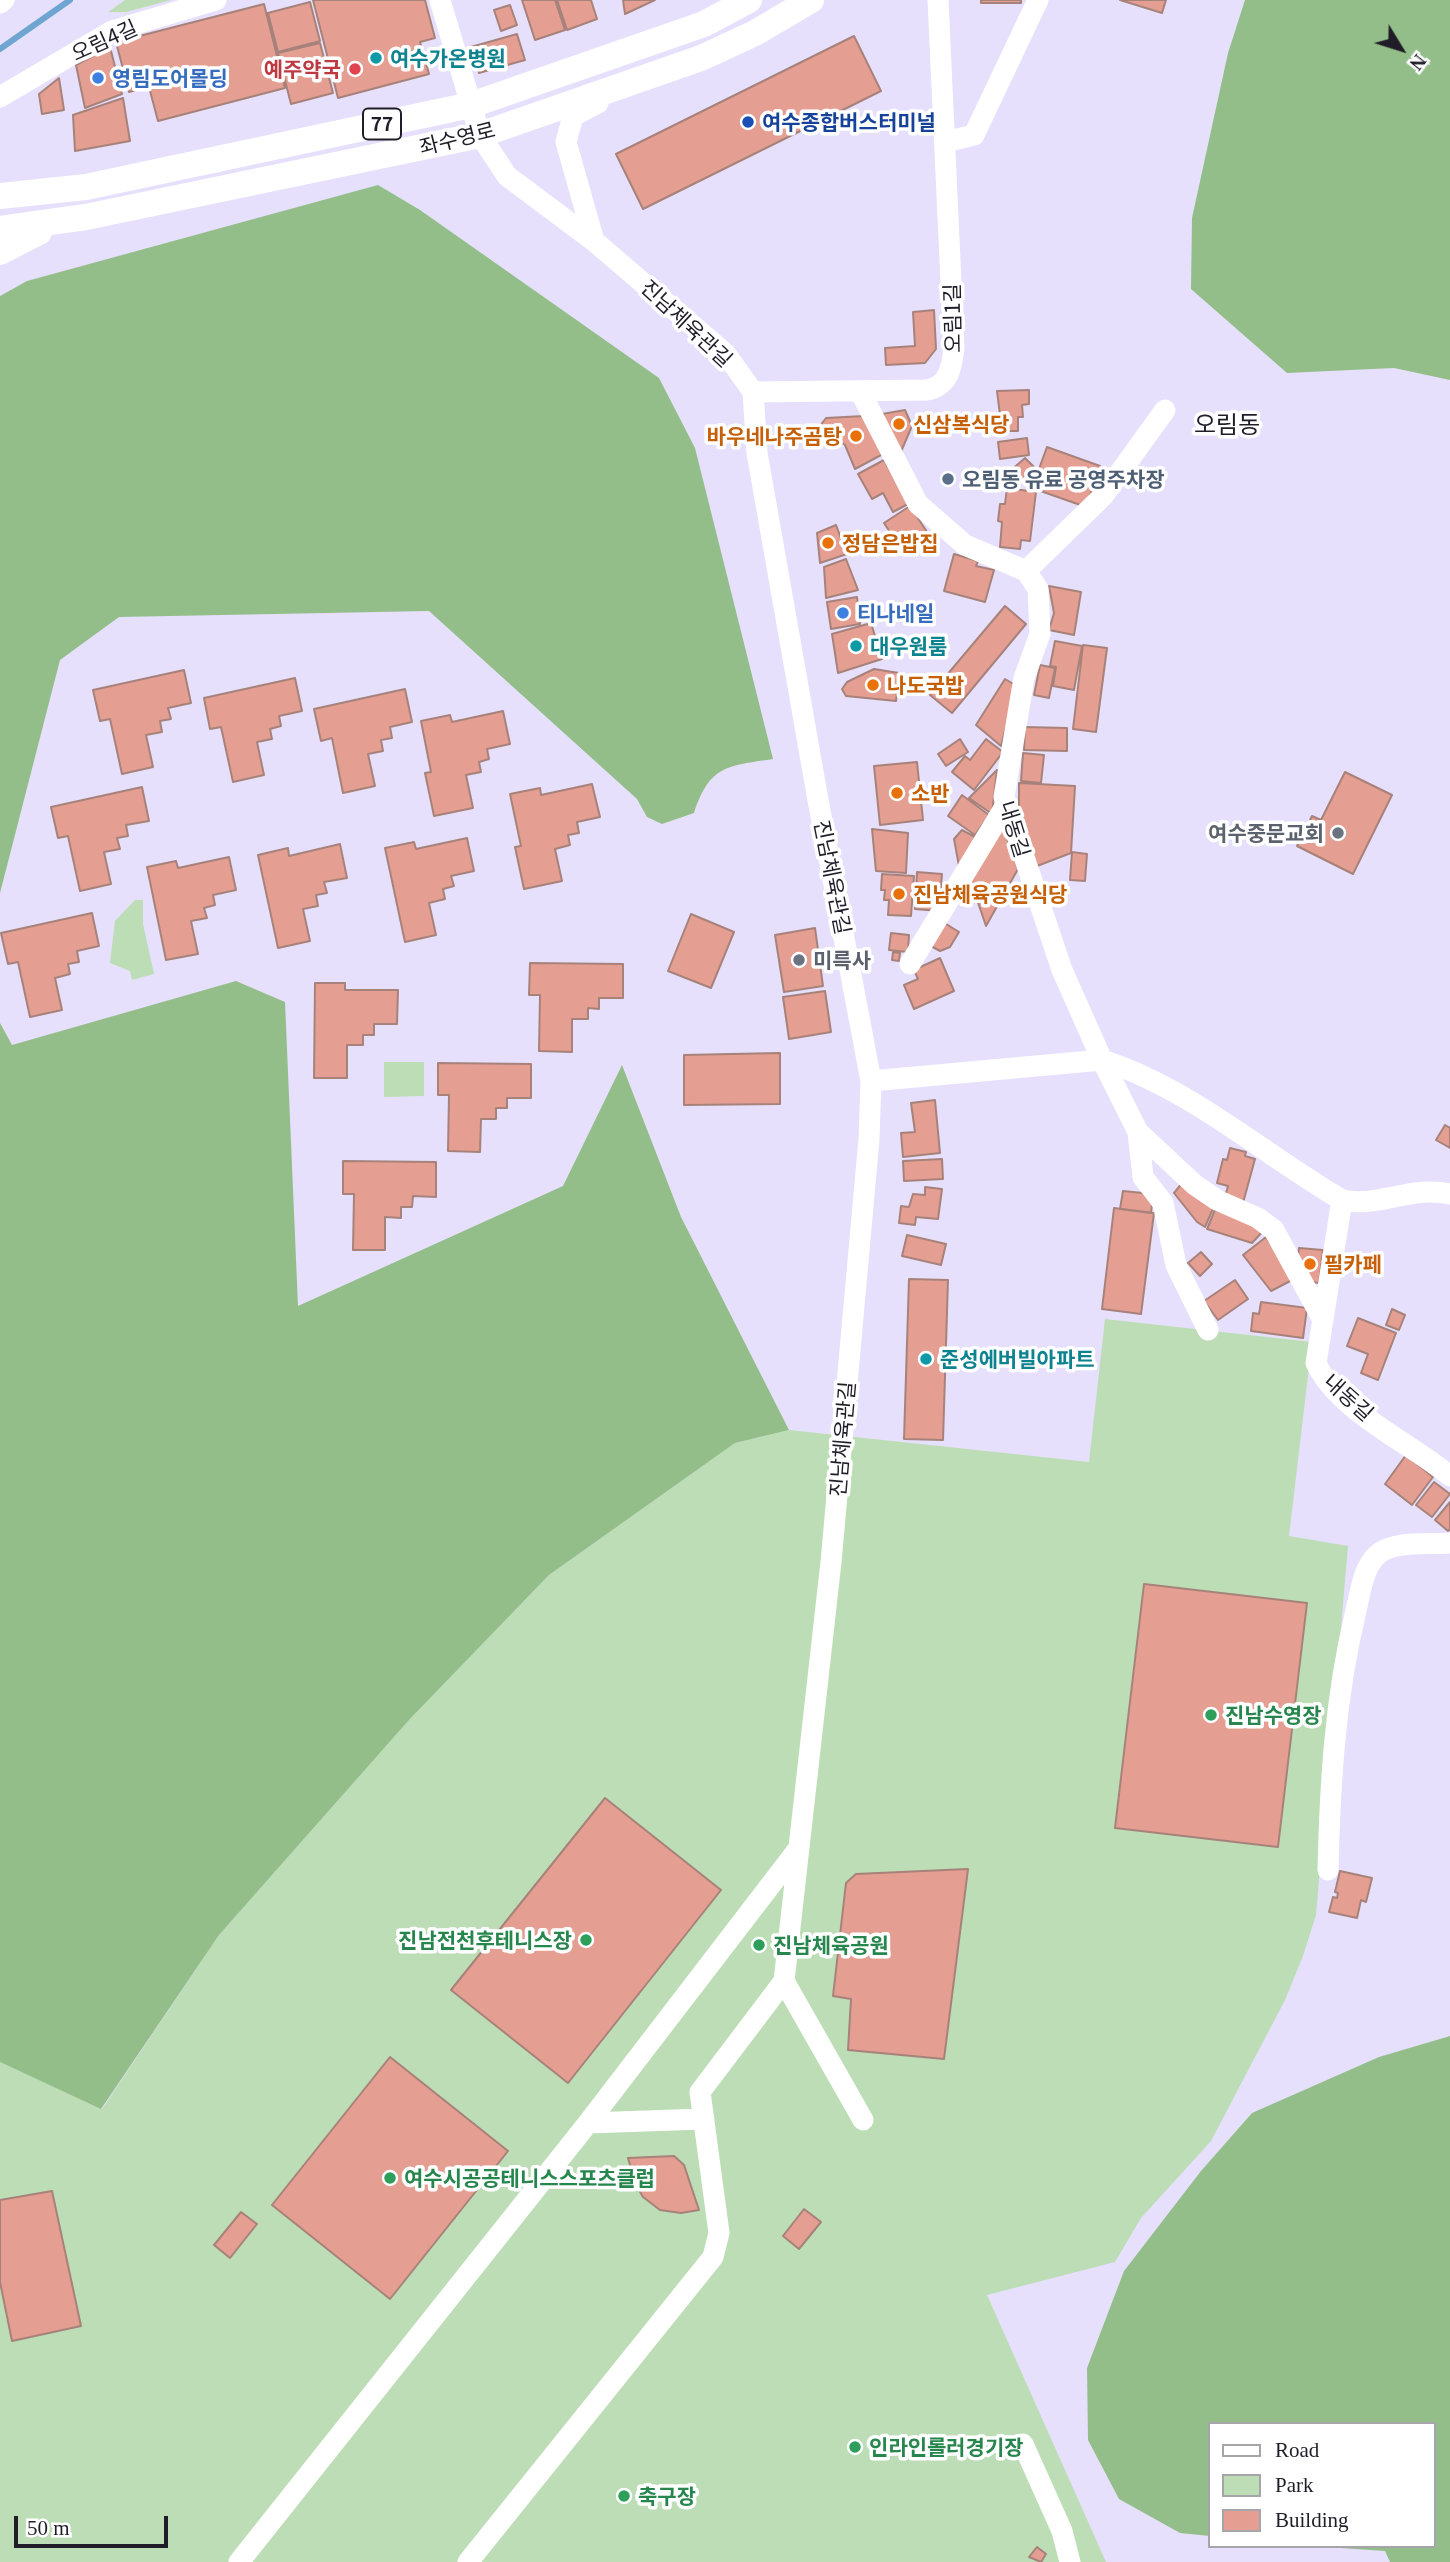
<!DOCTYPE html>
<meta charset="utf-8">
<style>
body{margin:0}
#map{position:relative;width:1450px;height:2562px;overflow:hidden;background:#e6e0fc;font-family:Georgia,serif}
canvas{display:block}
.legend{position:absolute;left:1208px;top:2422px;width:228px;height:126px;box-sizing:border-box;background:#fff;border:2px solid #a6a5a9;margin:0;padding:9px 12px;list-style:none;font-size:21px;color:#201d29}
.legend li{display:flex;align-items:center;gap:14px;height:35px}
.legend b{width:35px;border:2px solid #a6a5a9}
.north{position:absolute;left:1366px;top:14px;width:70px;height:70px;-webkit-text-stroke:5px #fff;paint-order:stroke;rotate:128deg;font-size:19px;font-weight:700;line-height:28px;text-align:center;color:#201d29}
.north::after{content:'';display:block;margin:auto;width:24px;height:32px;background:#201d29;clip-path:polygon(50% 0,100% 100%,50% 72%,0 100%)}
.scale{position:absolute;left:14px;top:2516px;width:154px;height:32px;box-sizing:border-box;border:4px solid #201d29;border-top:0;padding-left:9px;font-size:21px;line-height:24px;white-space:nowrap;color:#201d29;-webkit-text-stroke:5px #fff;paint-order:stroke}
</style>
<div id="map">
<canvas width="1450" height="2562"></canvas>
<ul class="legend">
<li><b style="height:9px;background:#fff"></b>Road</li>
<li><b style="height:19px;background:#bcddb5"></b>Park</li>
<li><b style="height:19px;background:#e59f92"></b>Building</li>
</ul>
<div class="north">N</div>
<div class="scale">50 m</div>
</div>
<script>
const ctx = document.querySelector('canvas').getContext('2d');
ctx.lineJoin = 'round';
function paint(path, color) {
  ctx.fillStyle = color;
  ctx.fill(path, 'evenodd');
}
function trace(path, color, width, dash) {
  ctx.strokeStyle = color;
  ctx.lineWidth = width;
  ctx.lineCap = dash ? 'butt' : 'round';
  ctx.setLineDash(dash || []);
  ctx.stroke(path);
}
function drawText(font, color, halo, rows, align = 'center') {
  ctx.font = font + ' Georgia,"Noto Sans KR",serif';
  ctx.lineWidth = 7;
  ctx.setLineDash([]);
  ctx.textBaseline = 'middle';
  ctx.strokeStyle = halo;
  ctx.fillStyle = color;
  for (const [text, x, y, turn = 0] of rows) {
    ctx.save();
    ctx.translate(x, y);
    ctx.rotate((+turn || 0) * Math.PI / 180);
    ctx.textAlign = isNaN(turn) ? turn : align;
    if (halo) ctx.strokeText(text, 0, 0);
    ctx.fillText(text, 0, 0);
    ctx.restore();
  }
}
paint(new Path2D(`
 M125,0H171L126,12H108Z
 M135,900H143V924L154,974L132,980L130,971L110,963L115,921Z
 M384,1062H424V1096L384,1097Z
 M1105,1319L1312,1342L1289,1536L1348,1546L1316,1915L1303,1956L1285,2000L1211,2141L1141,2218L1115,2262L987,2295L1106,2562H0V2062L102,2109L219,1935L409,1720L549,1575L735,1443L789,1430L1089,1462Z`), '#bcddb5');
paint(new Path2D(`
 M1245,0H1450V380L1394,368L1287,373L1191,289L1192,218L1228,53Z
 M378,185L420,210L659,378L695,448L773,759C727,766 710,765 694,813L662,824L647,817L637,799L429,611L119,617L60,660L0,893V296L27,281Z
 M236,981L285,1002L298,1306L563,1186L622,1065L681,1217L789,1430L735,1443L549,1575L409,1720L219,1935L101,2109L0,2062V1023L12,1045Z
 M1450,2036V2562H1390L1385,2551L1311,2546H1434V2424H1210V2536L1180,2533L1119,2499L1088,2440L1087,2368L1124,2271L1201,2171L1252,2113L1379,2057Z`), '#93be8a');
trace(new Path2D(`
 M0,49L70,0`), '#6ea5d1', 6);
const building = new Path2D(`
 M313,0H425L435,38L420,42L429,74L338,98Z
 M522,0H555L565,30L535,40Z
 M557,0H591L597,19L567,30Z
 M623,0H655L625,14Z
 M981,0H1021V3H981Z
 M1120,0H1166L1162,13Z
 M310,2L320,41L278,52L268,13Z
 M264,4L285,88L158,121L149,87L129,92L116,42Z
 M510,5L517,25L501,31L494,10Z
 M517,34L525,60L479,73L471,47Z
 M854,36L881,91L643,209L616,154Z
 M320,43L333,93L291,104L278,53Z
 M110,47L122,94L85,108L76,65Z
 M59,78L64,110L42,114L39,94Z
 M123,98L130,141L75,151L73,115Z
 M934,310L936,349L925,363L886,365L885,348L915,346L913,312Z
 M1029,390V404L1022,405L1023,417H1018V431H1002L997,391Z
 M905,410L912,426L900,454L882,414Z
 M864,416L883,454L855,469L845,445L819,427L826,418Z
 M1027,438L1029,455L1000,459L998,442Z
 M1047,447L1100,466L1086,507L1032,488Z
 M1025,458L1035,468L1017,483L1008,473Z
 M884,460L908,504L893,512L883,493L872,499L858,474Z
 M1007,488L1036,492L1030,541L1021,540L1020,549L1000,547L1002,522L998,521L1000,504H1005Z
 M910,506L931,538L905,555L884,523Z
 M836,525L847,554L820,563L817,533Z
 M954,554L978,561L976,566L994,570L985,602L944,591Z
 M846,559L858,590L826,598L824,567Z
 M1049,586L1081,592L1074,635L1049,630L1054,613Z
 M857,597L860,624L831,629L827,602Z
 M1005,606L1026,624L952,713L930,695Z
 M871,623L882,659L838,673L832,634Z
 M1055,641L1082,646L1074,690L1053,686L1056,667L1050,666Z
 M1083,645L1107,648L1096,732L1073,729Z
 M1040,665L1055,668L1049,698L1034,695Z
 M874,669L899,673L896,701L846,696L842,689L847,682Z
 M184,670L191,703L168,708L171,719L160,721L162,732L146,735L153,767L122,774L110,719L100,721L93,690Z
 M295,678L302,711L279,716L281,726L270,729L272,739L257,742L264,775L233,782L221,727L210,729L204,698Z
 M1005,679L1017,686L1001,746L976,725Z
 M405,689L412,722L390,727L392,738L381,740L383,751L368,754L375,786L343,793L332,738L321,741L314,709Z
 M503,711L510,744L487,749L489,759L479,762L481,772L466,775L473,808L434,816L425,773L431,772L421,721L450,715L452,722Z
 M1025,727L1067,728V751L1024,750Z
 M960,739L968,752L946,766L938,754Z
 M986,739L1003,752L974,790L952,772L965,756L970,760Z
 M1023,753L1044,755L1041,783L1021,781Z
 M917,762L923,820L880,825L874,766Z
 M997,770L992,814L969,798Z
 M1345,772L1392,795L1353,874L1297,846L1312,816L1321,820Z
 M1019,783L1075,786L1071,853L1037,866L1019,818Z
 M592,784L600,817L577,822L579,833L568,835L570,845L555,849L562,881L524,889L515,847L521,846L510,794L540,788L541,795Z
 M142,787L149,821L126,825L128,836L117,838L120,849L104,852L111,884L80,891L68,836L58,838L51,807Z
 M962,795L989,815L975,835L948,816Z
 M1002,825L1018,869L986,926L971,882Z
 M872,829L908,833L906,873L876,871Z
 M962,830L977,838L959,866L954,839Z
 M467,838L474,871L451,876L454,886L443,889L445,899L429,903L436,935L405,942L385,848L414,842L416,849Z
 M340,844L347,878L324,882L327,893L316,895L318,906L303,909L310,941L278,948L258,855L288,848L289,856Z
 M1072,852L1087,854L1085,881L1070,880Z
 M229,857L236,890L213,895L215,905L204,908L207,918L191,921L198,954L166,960L147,867L176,861L178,868Z
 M917,872L942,874L939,911L915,909Z
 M882,874L914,876L911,916L888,915L889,900H884L885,890H881Z
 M92,913L99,946L77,951L79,962L68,964L70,974L55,978L62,1010L30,1017L18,962L8,964L1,933Z
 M691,914L734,932L711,988L668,971Z
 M943,922L959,932L950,947L940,951L929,945Z
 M815,928L823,986L784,992L775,935Z
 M891,933L909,935L908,952L889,950Z
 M893,952L900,953L899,961L892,960Z
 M940,958L954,991L914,1009L904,985L918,979L914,970Z
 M530,963L623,964V998H599V1009L588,1008V1019H572V1052L539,1051L540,995H529Z
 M315,983H345V990H398L397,1024H374V1035H363V1045H347V1078H314Z
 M825,991L831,1032L789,1039L783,997Z
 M780,1053V1104L684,1105V1055Z
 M438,1063L531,1064V1098H507V1108H496V1119H481L480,1152L448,1151L449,1095H438Z
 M935,1100L940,1153L903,1157L901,1133L915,1132L911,1103Z
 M1445,1125L1450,1128V1148L1436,1140Z
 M1230,1148L1246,1152L1245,1156L1255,1159L1243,1203L1225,1197L1228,1186L1217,1183L1223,1159L1227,1160Z
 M942,1159L943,1179L904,1181L903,1161Z
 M343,1161L436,1162V1197L413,1196L412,1207H401V1218L385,1217V1250H353L354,1194H343Z
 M1183,1182L1215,1204L1205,1227L1197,1222L1174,1193Z
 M925,1187L942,1189L938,1219L916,1217L915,1225L899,1223L901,1206L909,1207L913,1194L925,1195Z
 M1123,1191L1143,1193L1152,1204L1151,1213L1120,1209Z
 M1217,1205L1266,1228L1252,1243L1207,1229Z
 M1114,1208L1154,1213L1141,1314L1102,1309Z
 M907,1235L946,1244L941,1265L902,1256Z
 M1266,1237L1296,1278L1271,1291L1243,1255Z
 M1299,1248L1323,1250L1319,1283L1305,1281L1297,1267Z
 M1201,1252L1212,1264L1200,1276L1188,1263Z
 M909,1279L948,1280L943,1440L904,1439Z
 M1235,1280L1248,1299L1218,1320L1204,1301Z
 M1261,1302L1307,1308L1303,1338L1251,1331L1253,1313L1259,1314Z
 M1392,1309L1405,1315L1399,1330L1386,1325Z
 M1358,1318L1396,1333L1378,1380L1361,1373L1368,1354L1347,1346Z
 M1406,1455L1433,1477L1412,1505L1385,1484Z
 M1434,1482L1450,1494L1432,1517L1416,1505Z
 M1450,1502V1529L1448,1531L1435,1520Z
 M1144,1584L1307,1603L1278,1847L1115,1828Z
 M605,1798L721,1890L568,2083L451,1990Z
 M968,1869L944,2059L848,2050L851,1999L833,1996L846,1883L856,1874Z
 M1340,1871L1372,1878L1366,1902L1361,1900L1357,1918L1329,1912L1333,1897L1337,1898L1338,1893L1335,1892Z
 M390,2057L508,2151L390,2299L272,2205Z
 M674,2156L684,2165L699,2210L681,2213L660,2210L643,2197L636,2185L628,2158Z
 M52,2191L81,2326L12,2341L0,2282V2200Z
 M804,2209L821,2222L799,2249L783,2236Z
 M241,2212L257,2224L230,2258L214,2245Z
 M1037,2547L1046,2554L1041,2562L1029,2557Z`);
paint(building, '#e59f92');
trace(building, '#a7827a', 2);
trace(new Path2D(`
 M440,0L480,135L507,176L594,241L726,354L753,392L757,453L818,800L871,1081L869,1139L831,1562L784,1981L700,2092L719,2233L713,2257L468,2562
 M0,3L4,0
 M0,97L112,31L216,0
 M945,142L974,135L1038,0
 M594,241L566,142L573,116L598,103
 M860,391L918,504L965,545L1026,571L1038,589L1040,634L1024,678L1004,797L1062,970L1102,1060C1190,1088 1263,1154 1342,1200C1377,1208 1414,1185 1450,1194
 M753,392L927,390C949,386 952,367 954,347L938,0
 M1026,571L1103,496L1165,410
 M910,964L1006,805
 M871,1081L1102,1060L1138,1132L1195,1185L1217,1200L1258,1218L1274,1230L1323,1320
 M1138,1132L1143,1177L1163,1203L1176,1265L1208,1330
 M1342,1200L1316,1363C1338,1411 1409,1442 1450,1476
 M1328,1870C1330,1783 1335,1699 1355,1615C1360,1596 1362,1569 1377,1555C1393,1540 1430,1545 1450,1543
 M784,1981L863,2120
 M588,2123L704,2119
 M1023,2444L1062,2531L1070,2562
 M239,2562L588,2123L799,1848`), '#fff', 21);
trace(new Path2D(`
 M0,196L86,187L471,105L704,24L749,0
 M0,229L86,217L480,135L701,58L755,33L811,0
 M0,252L39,232`), '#fff', 26);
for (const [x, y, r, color] of [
 [376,58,7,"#0f9aa8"],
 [355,69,7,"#e0444e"],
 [98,78,7,"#3f7fe0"],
 [748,122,7,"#1a4fb4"],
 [899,424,7,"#e8710a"],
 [856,436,7,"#e8710a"],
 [948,479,7,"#5c6f8a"],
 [828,543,7,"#e8710a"],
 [843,613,7,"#3f7fe0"],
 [856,646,7,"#0f9aa8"],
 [873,685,7,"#e8710a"],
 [897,793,7,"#e8710a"],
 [1338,833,7,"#6b7280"],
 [899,894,7,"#e8710a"],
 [799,960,7,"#6b7280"],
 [1310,1264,7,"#e8710a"],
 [926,1359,7,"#0f9aa8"],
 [1211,1715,7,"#2e9e5b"],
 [586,1940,7,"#2e9e5b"],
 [759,1945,7,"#2e9e5b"],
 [390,2178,7,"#2e9e5b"],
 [855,2447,7,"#2e9e5b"],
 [624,2496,7,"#2e9e5b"]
]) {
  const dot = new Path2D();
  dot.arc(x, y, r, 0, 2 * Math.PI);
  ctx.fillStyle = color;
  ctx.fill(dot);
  trace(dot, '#fff', 2.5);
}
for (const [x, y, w] of [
 [382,124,38]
]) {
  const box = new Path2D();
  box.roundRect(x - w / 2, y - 15.5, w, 31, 5);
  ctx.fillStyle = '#fff';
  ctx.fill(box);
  trace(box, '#201d29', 2);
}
drawText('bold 19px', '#201d29', null, [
 ["77",382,124]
]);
drawText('21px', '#201d29', '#fff', [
 ["오림4길",104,40,-24],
 ["좌수영로",457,138,-14],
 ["오림1길",952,318,-91],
 ["진남체육관길",687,323,43],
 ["내동길",1015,829,73],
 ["진남체육관길",833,877,79],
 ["내동길",1349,1397,42],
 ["진남체육관길",842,1439,-85]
]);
drawText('bold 21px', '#0d838f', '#fff', [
 ["여수가온병원",390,58],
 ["대우원룸",870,646],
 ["준성에버빌아파트",940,1359]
], 'left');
drawText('bold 21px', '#be3a42', '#fff', [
 ["예주약국",341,69]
], 'right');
drawText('bold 21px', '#366cbe', '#fff', [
 ["영림도어몰딩",112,78],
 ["티나네일",857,613]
], 'left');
drawText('bold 21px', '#164399', '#fff', [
 ["여수종합버스터미널",762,122]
], 'left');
drawText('bold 21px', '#c56008', '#fff', [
 ["신삼복식당",913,424],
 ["바우네나주곰탕",842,436,"right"],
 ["정담은밥집",842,543],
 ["나도국밥",887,685],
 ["소반",911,793],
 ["진남체육공원식당",913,894],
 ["필카페",1324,1264]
], 'left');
drawText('bold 21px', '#4e5e75', '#fff', [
 ["오림동 유료 공영주차장",962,479]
], 'left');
drawText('bold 21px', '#5b616d', '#fff', [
 ["여수중문교회",1324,833],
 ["미륵사",813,960,"left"]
], 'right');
drawText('bold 21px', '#27864d', '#fff', [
 ["진남수영장",1225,1715],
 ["진남전천후테니스장",572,1940,"right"],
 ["진남체육공원",773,1945],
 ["여수시공공테니스스포츠클럽",404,2178],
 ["인라인롤러경기장",869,2447],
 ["축구장",638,2496]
], 'left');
drawText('24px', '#201d29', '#fff', [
 ["오림동",1227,424]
]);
</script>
